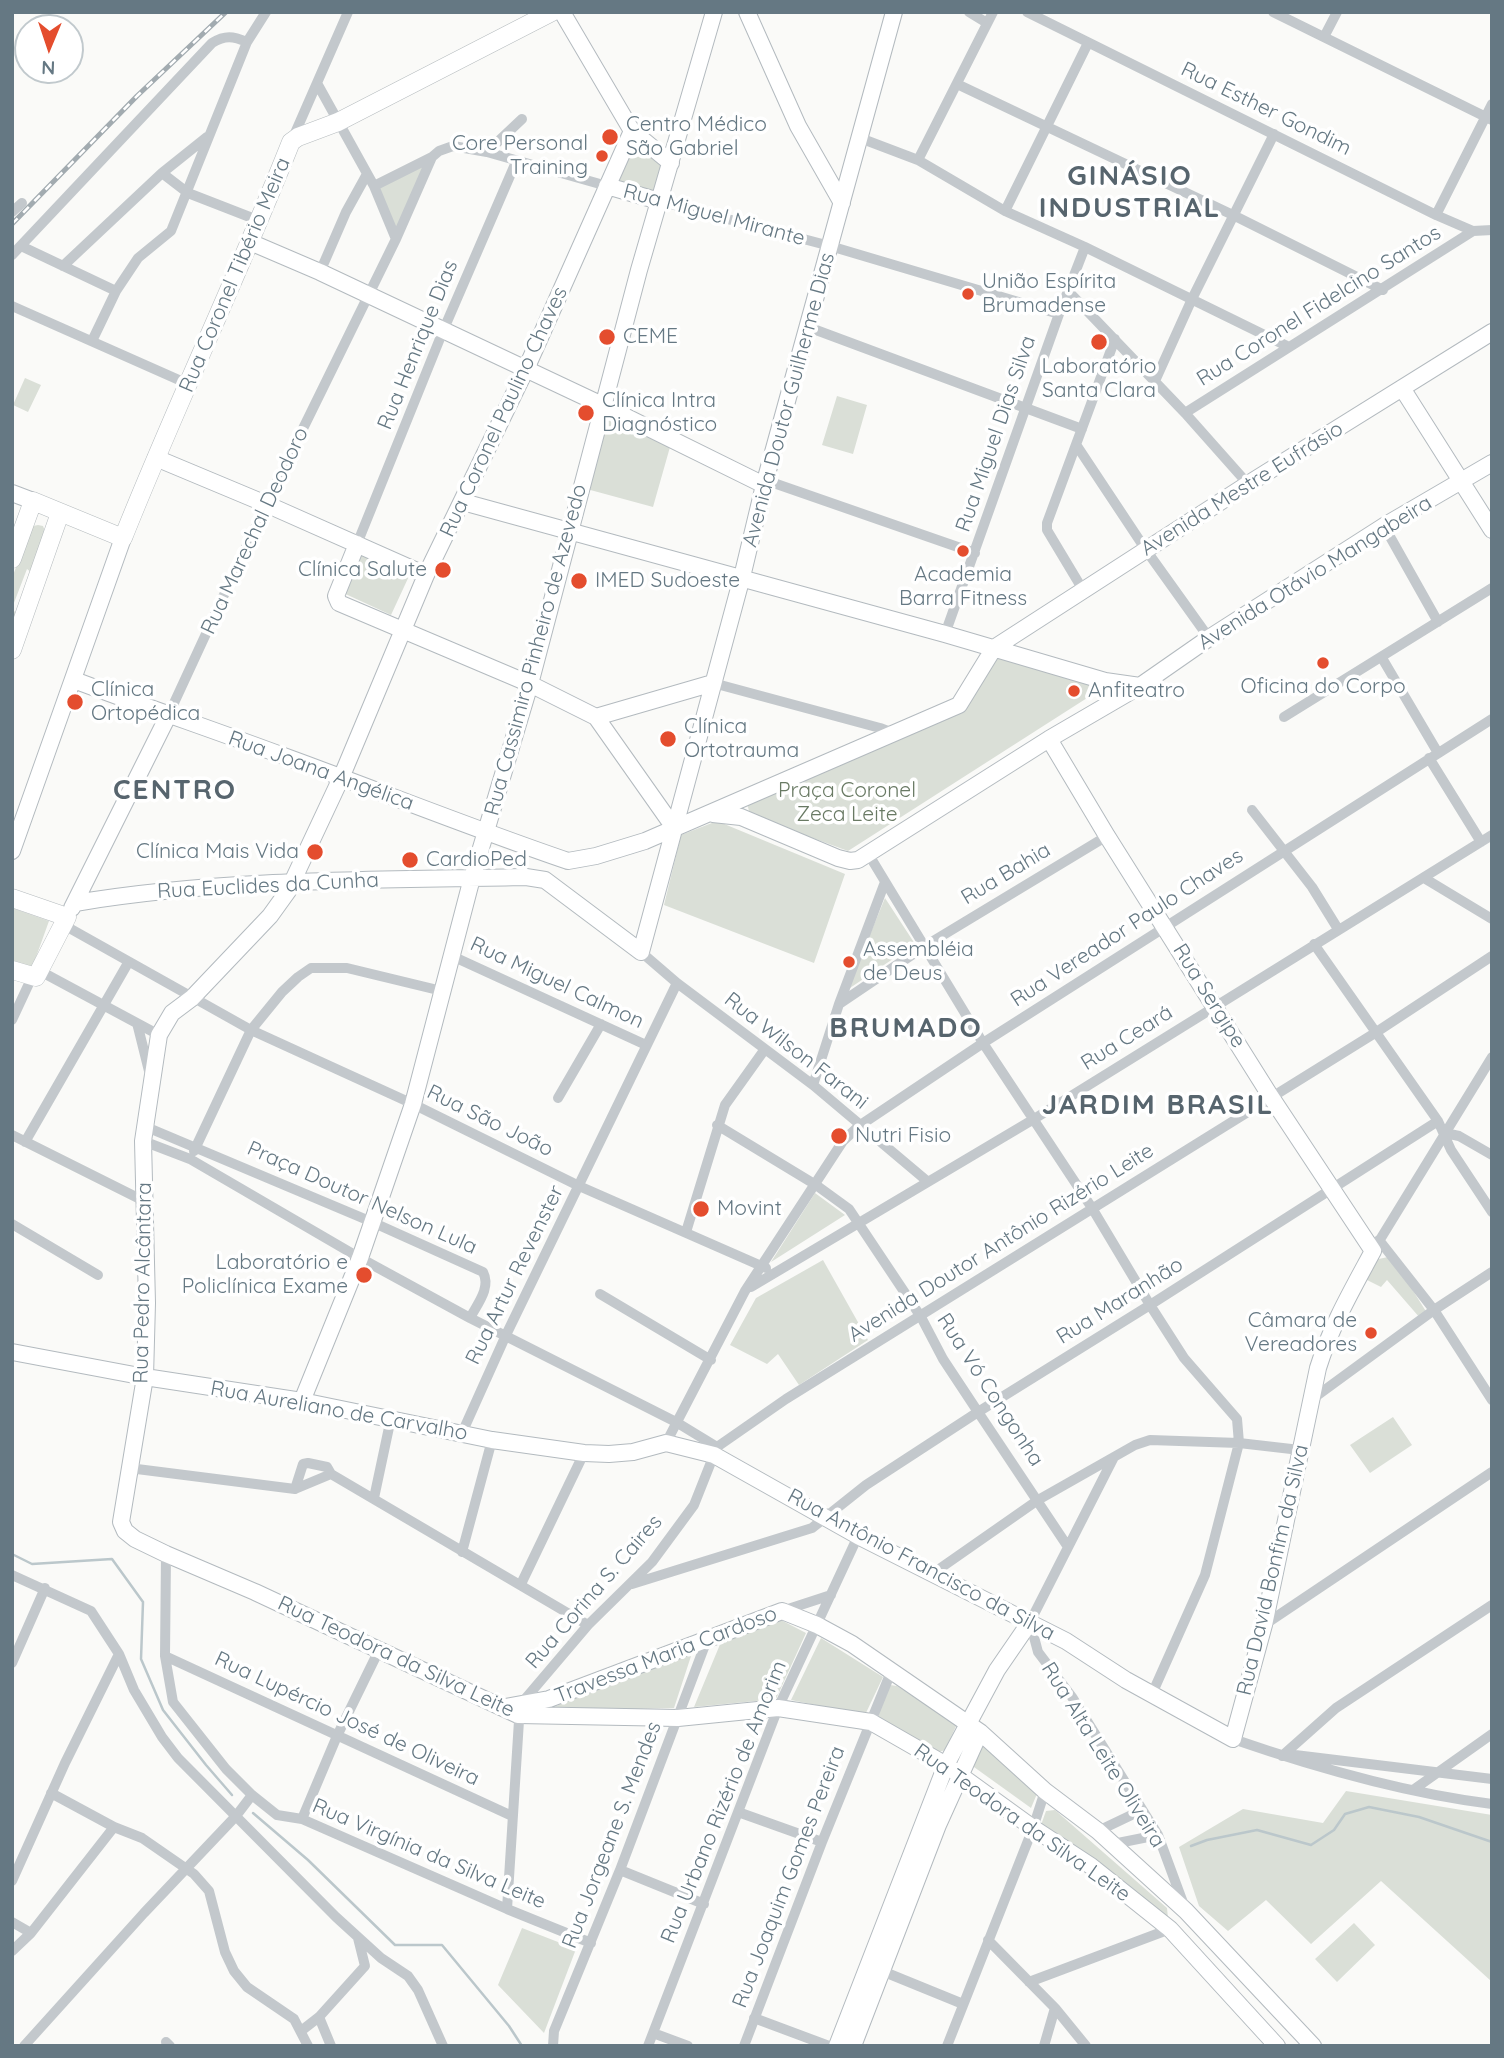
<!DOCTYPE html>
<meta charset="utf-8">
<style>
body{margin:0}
#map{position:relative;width:1504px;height:2058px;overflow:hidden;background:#fafaf8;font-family:Quicksand,sans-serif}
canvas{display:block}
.frame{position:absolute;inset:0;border:14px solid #657883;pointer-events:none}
.north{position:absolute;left:14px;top:14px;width:70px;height:70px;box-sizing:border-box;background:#fff;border:2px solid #c1c9cd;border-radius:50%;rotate:182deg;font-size:19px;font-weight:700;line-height:28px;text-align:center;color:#657883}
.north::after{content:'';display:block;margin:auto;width:24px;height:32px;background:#e44d2e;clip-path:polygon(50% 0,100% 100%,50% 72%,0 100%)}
</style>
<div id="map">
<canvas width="1504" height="2058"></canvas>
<div class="frame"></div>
<div class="north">N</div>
</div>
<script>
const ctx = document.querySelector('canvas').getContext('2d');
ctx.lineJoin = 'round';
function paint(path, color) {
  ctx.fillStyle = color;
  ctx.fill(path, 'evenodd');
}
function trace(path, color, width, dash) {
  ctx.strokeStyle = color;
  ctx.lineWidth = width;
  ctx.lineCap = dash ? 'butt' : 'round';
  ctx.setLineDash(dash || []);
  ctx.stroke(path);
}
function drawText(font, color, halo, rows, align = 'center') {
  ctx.font = font + ' Quicksand,sans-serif';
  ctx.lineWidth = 7;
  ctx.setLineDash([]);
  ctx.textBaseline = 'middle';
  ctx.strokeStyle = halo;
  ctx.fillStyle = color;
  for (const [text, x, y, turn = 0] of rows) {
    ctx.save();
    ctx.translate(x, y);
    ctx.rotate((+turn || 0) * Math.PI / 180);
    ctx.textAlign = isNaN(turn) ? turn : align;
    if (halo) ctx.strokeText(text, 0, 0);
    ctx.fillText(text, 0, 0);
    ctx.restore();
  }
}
paint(new Path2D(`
 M633,140L662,166L655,192L617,182Z
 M426,163L396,228L377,188Z
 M25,378L41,385L28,412L13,405Z
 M837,396L867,405L853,454L822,445Z
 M601,413L670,447L653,507L583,488Z
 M38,525L43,526L45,531L32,573L27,569L12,608L17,615L12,632V578L30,530L33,526Z
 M358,551L410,574L391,615L339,591Z
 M989,653L1098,682V691L848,851L750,815L747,803L960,707Z
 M717,821L845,874L814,963L664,905L681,835Z
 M885,898L915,944L847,990Z
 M12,908L49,921L31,971L12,964Z
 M815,1193L845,1215L771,1262Z
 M1388,1257L1395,1262L1427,1313L1420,1318L1387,1280L1381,1287L1365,1279L1374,1260Z
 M823,1260L868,1340L799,1385L778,1354L767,1364L730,1345L756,1298Z
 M1393,1417L1412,1445L1370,1473L1350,1445Z
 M781,1620L806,1633L776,1699L694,1707L721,1642Z
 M821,1638L883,1677L865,1715L791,1700Z
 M693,1650L674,1708L544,1711Z
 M890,1685L897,1686L957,1724L945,1750L939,1752L881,1722L878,1714Z
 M980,1734L1039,1789L1031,1808L967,1762Z
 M1346,1791L1492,1815L1491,1981L1381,1881L1311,1944L1266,1900L1228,1931L1199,1906L1179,1847L1243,1809L1323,1823Z
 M1055,1810L1167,1908L1168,1918L1041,1825L1046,1811Z
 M1354,1923L1375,1945L1337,1982L1315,1959Z
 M522,1928L576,1949L544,2033L498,1985Z`), '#dadfd7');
trace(new Path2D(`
 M12,1554L32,1564L112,1559L143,1602L141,1659L163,1710L206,1765L232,1795
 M253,1813L308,1860L395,1945H442L509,2026L522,2046
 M1191,1846L1207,1840L1257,1830L1311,1845L1334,1830L1345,1814L1369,1807L1419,1817L1492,1842`), '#bbc7cb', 2.5);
const secondary = new Path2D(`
 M562,12L632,131L671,163
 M747,12L798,126L842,203
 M632,131L526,369L426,575L341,778L288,891L270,916L192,998L172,1013L159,1035L143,1141L147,1303L145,1377L121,1522L125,1531L135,1539L166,1554L255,1592L518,1715L678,1718L778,1708L871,1722L946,1765L1033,1828L1091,1866L1170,1929L1277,2046
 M607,186L659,201
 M250,242L320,272L602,405L764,485
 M1402,388L1492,530
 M156,458L266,504L426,575
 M12,493L33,501
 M463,502L945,634L1105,681L1140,686
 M357,544L336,596L339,603L530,684L596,717L675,829
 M74,680C145,707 217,731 289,758C382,792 474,829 568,861
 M596,717L713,683
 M713,814L741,817L838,858L850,861L858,860L1049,739L1140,686L1209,638L1384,526L1492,463
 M12,851L123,538
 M568,861L596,856L645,841L959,705L994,648L1248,484L1492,332
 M75,903C225,878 375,880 526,877L545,880L641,952L742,577L764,485L894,12
 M72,908L168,716
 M12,1352L145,1377L302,1401L492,1440L584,1453L609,1454L633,1452L666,1443L714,1455L858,1536L1066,1641L1126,1680L1233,1739L1264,1625L1318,1368C1331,1326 1352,1290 1373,1251L1271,1097L1107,836L1049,739
 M302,1401L360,1258L413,1104L472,878L530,684L639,270L714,12
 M505,1707L549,1699L782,1611L817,1625L852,1644L980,1732L1045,1791L1098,1831L1186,1911L1313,2046
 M837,2046L946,1765L997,1670L1030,1622
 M853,2046L938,1825L980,1732`);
const primary = new Path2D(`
 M12,559L33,501L123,538C176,405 238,276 291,142L298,137L338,122L552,12
 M12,650L60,513
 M12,898L67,917L36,977L12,970`);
trace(secondary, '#b3babf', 18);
trace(primary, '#b5bbbe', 19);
trace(new Path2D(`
 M969,12L987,23
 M1027,12L1436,215L1473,231L1492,230
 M1273,12L1492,120
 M1324,37L1337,12
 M957,84L1235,216L1383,290
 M318,85L374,186L396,239
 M860,138L918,160L1005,211L1085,247L1289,347
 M292,140L348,12
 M487,152L522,119
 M918,160L993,12
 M162,173L188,193L260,221
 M374,186L432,157L439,151L453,146L487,152L607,186
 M659,201L830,246L1059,314
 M1005,211L1088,43
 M12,212L22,203
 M1436,215L1492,104
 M21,246L116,291
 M12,255L212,43C225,35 233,36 247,42
 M63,266L162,173L207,137
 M320,272L346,212L367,174
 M1068,291L1185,413L1248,484
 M12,306L188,384
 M808,327L1082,429
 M92,341L116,291L138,258L171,231L247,42L266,12
 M1155,381L1192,299L1274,134
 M1185,413L1473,231
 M1077,446L1146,550L1209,638
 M765,480L975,553
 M1384,526L1438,622
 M357,544L443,331L516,162
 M1083,590L1047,530V523L1115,339
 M945,634L1059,314L1085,247
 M1382,658L1438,753
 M713,683L880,728L896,734
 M168,716L266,504L396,239L432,157
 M1284,717L1492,588
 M1429,758L1481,842
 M1252,810L1312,887L1338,929
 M869,855L983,1043L1092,1208L1150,1305L1184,1358L1237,1419L1239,1443L1205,1575L1152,1694
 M1424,878L1492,919
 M62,924L251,1030L413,1104L579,1186L766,1268
 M1314,944L1438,1121L1451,1150L1492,1212
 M641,952L677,983L813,1085L927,1181
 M452,956L646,1045
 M40,971L159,1035
 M839,1004L925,946L1107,836
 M12,1020L32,977
 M137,1023L150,1075
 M813,1085L839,1004L885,882
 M558,1098L601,1024
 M717,1125L816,1185L849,1209L921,1317L943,1359L978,1412L1068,1547
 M144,1126L372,1222L483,1272C491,1288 478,1303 470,1318
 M1445,1133L1459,1136L1492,1155
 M12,1135L144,1201
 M143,1141L190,1159L360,1258L470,1318L676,1422L717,1447
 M25,1142L128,963
 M194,1151L251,1030L282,992L298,977L311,968H347L442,991
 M12,1224L98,1275
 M686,1232L725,1105L765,1049
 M1379,1240L1434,1310L1492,1400
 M1373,1251L1492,1057
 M751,1287L1034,1119L1492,835
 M600,1294L711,1360
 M1311,1400L1434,1310L1492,1272
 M462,1433L506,1335L677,983
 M666,1443L745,1291L843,1141L859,1126L983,1043L1492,719
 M1114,1457L1030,1622L1038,1652L1072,1697L1158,1835L1185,1908
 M129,1468L295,1489L331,1474L588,1625
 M295,1489L303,1464L308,1463L327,1467L331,1474
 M374,1498L391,1418
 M462,1552L492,1440
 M166,1554L165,1656L173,1702L226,1769L252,1795L277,1815L302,1819L507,1909L591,1943
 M932,1574L1038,1500L1135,1445L1150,1440L1239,1443L1300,1450
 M12,1575L91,1611L119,1654L134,1690L162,1737L178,1758L336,1917L381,1958L408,1976L418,1990L443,2046
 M521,1584L584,1453
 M632,1584L812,1528L866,1485L978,1412L1150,1305L1438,1121
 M782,1611L831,1595
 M1264,1625L1492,1472
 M165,1656L512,1816
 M12,1663L45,1588
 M1233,1739C1317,1768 1404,1793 1492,1804
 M1295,1755L1492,1779
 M1282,1756L1336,1708L1492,1605
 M1413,1790L1492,1734
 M51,1793L114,1827L142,1838L194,1874L209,1891L225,1952L234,1971L247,1987L294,2019L308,2046
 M738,1812L822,1842
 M302,1819L337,1736L379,1650
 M1098,1831L1142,1810
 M1113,1844L1158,1835
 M620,1870L704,1904
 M12,1881L65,1763L119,1654
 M507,1909L520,1705L588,1625L652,1562L694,1505L717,1447L786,1399L1375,1033L1492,956
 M12,1922L31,1933
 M988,1940L1055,2008L1086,2046
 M12,1951L31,1933L114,1827
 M882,1971L963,2004
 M1029,1982L1170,1929
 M319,2017L331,2046
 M754,2018L829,2046
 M301,2031L319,2017L365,1966L358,1938
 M653,2033L688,2046
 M166,2042L170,2046
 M24,2046L144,1913L236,1816L252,1795
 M553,2046L554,2031L620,1870L708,1637
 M648,2046L778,1708L858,1536
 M744,2046L822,1842L891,1672
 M947,2046L1033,1828L1045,1791
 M1044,2046L1055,2008`), '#c3c8cc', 10);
trace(secondary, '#fff', 16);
trace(primary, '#fff', 18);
const rail = new Path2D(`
 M12,224L137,96L226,12`);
trace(rail, '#a2abb0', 5);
trace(rail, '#fff', 2.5, [8]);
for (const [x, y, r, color] of [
 [610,137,9,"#e44d2e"],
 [602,156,7,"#e44d2e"],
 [968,294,7,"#e44d2e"],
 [607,337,9,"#e44d2e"],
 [1099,342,9,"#e44d2e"],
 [586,413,9,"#e44d2e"],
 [963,551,7,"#e44d2e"],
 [443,570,9,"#e44d2e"],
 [579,581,9,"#e44d2e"],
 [1323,663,7,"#e44d2e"],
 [1074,691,7,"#e44d2e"],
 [75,702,9,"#e44d2e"],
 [668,739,9,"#e44d2e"],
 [315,852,9,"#e44d2e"],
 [410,860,9,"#e44d2e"],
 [849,962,7,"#e44d2e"],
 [839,1136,9,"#e44d2e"],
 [701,1209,9,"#e44d2e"],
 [364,1275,9,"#e44d2e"],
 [1371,1333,7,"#e44d2e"]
]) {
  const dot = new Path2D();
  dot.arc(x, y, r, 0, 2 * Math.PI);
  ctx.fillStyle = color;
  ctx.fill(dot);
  trace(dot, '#fff', 2.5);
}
drawText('21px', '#657883', '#fff', [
 ["Rua Esther Gondim",1266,109,26],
 ["Rua Miguel Mirante",714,215,15],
 ["Rua Coronel Tibério Meira",235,275,-67],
 ["Rua Coronel Fidelcino Santos",1319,306,-32],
 ["Rua Henrique Dias",418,345,-68],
 ["Avenida Doutor Guilherme Dias",789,400,-75],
 ["Rua Coronel Paulino Chaves",504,412,-65],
 ["Rua Miguel Dias Silva",996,434,-71],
 ["Avenida Mestre Eufrásio",1242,489,-32],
 ["Rua Marechal Deodoro",255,531,-65],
 ["Avenida Otávio Mangabeira",1315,573,-32],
 ["Rua Cassimiro Pinheiro de Azevedo",536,650,-75],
 ["Rua Joana Angélica",321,771,20],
 ["Rua Bahia",1006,874,-31],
 ["Rua Euclides da Cunha",268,886,-3],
 ["Rua Vereador Paulo Chaves",1127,928,-33],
 ["Rua Miguel Calmon",557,983,25],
 ["Rua Sergipe",1209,996,58],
 ["Rua Ceará",1127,1038,-32],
 ["Rua Wilson Farani",796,1051,38],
 ["Rua São João",490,1121,26],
 ["Praça Doutor Nelson Lula",362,1198,24],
 ["Avenida Doutor Antônio Rizério Leite",1001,1243,-32],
 ["Rua Artur Revenster",515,1275,-64],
 ["Rua Pedro Alcântara",143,1283,-89],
 ["Rua Maranhão",1120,1301,-32],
 ["Rua Vó Congonha",990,1390,57],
 ["Rua Aureliano de Carvalho",339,1411,10],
 ["Rua Antônio Francisco da Silva",921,1565,28],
 ["Rua David Bonfim da Silva",1273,1570,-77],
 ["Rua Corina S. Caires",594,1592,-49],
 ["Travessa Maria Cardoso",666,1655,-21],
 ["Rua Teodora da Silva Leite",396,1657,25],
 ["Rua Lupércio José de Oliveira",347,1719,25],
 ["Rua Alta Leite Oliveira",1103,1755,58],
 ["Rua Urbano Rizério de Amorim",724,1802,-68],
 ["Rua Teodora da Silva Leite",1022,1823,35],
 ["Rua Jorgeane S. Mendes",612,1835,-69],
 ["Rua Virgínia da Silva Leite",429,1854,23],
 ["Rua Joaquim Gomes Pereira",789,1877,-69]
]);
drawText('21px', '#657883', '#fff', [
 ["Centro Médico",626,125],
 ["São Gabriel",626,149],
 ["Core Personal",588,144,"right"],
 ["Training",588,168,"right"],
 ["União Espírita",982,282],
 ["Brumadense",982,306],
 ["CEME",623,337],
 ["Laboratório",1099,367,"center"],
 ["Santa Clara",1099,391,"center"],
 ["Clínica Intra",602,401],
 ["Diagnóstico",602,425],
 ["Clínica Salute",427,570,"right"],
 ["Academia",963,575,"center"],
 ["Barra Fitness",963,599,"center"],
 ["IMED Sudoeste",595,581],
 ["Oficina do Corpo",1323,687,"center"],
 ["Clínica",91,690],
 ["Ortopédica",91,714],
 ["Anfiteatro",1088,691],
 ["Clínica",684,727],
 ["Ortotrauma",684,751],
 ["Clínica Mais Vida",299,852,"right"],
 ["CardioPed",426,860],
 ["Assembléia",863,950],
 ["de Deus",863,974],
 ["Nutri Fisio",855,1136],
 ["Movint",717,1209],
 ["Laboratório e",348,1263,"right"],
 ["Policlínica Exame",348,1287,"right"],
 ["Câmara de",1357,1321,"right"],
 ["Vereadores",1357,1345,"right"]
], 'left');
drawText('21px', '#697a64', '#fff', [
 ["Praça Coronel",847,791],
 ["Zeca Leite",847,815]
]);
ctx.letterSpacing = '2px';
drawText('bold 28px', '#57656e', '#fff', [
 ["GINÁSIO",1130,177],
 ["INDUSTRIAL",1130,209],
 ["CENTRO",175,791],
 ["BRUMADO",906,1029],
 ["JARDIM BRASIL",1158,1106]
]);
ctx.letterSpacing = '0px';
</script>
